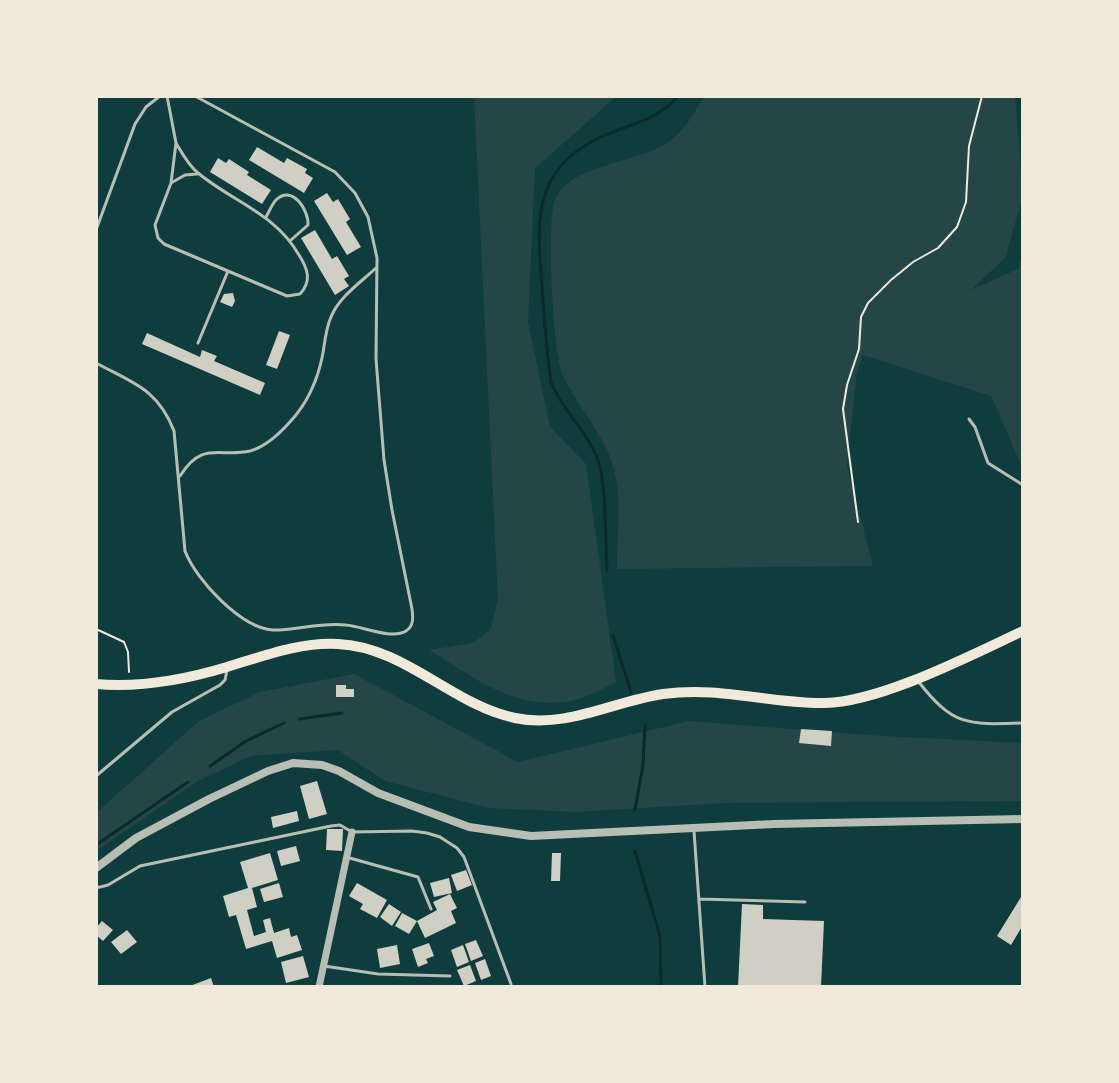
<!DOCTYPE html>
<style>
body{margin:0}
#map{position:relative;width:1119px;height:1083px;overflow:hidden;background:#0f3d3e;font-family:Helvetica,sans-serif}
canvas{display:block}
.frame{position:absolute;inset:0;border:98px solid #f1e9da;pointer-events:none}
</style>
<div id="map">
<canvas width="1119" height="1083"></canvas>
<div class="frame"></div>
</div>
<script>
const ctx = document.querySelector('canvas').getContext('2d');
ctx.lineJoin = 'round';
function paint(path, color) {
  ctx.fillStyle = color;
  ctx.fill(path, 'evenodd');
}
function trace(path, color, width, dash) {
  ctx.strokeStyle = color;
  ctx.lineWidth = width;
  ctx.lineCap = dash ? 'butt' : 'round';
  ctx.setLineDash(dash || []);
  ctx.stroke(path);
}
paint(new Path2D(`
 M474,96H617L535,168L528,322L550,427L586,464L616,682C605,687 594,694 582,698C522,716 478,680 429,650L473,643L490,630L498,601Z
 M704,96H1015L1023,196L1005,258L971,290L1018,269L1023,252V469L991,396L863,355L857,371L847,466L873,566L617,569C617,542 621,503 616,478C610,440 578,409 563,375C553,354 546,222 555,200C570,164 638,163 667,143C684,132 694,114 704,96Z
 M354,674L518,762L689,721L882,736L1023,743V801L725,803L576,812L489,808L385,781L338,750L251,756L198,781L96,851V813L199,721L260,692Z`), '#244646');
trace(new Path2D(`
 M607,570C605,540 607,483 597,457C585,429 562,410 551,382C546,349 544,317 542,284C537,226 532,173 593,141C622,125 656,123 678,96
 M613,635L631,692
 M300,719L342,713
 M210,766L246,741L284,723
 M635,810L643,765L645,725
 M96,845L188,782
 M635,851L660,936L661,987`), '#0a2a2b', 3);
paint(new Path2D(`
 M257,147L284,163L287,158L307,169L305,173L313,178L304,193L249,160Z
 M218,158L226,163L229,159L249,172L247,175L271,190L262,204L210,172Z
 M327,193L333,202L338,199L350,219L346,222L361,247L347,255L314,201Z
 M315,230L332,259L337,256L349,276L344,279L349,286L335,295L301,238Z
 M233,293L235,301L232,307L220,302L224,294Z
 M279,331L290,335L277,369L266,365Z
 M147,333L200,357L202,350L217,356L214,361L265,383L260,395L142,344Z
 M336,685H346V689H354V697H336Z
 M801,729L832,731L831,746L799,743Z
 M317,781L327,814L309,819L300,786Z
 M297,811L299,821L273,828L271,817Z
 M327,829H343L342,851L326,850Z
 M296,846L300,861L281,866L277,851Z
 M270,853L278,880L252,888L257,907L247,910L254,936L266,932L263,920L270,918L274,933L289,928L291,937L297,935L302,950L277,958L272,941L246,949L236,915L229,917L223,896L248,888L240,862Z
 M552,853H561L560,881H551Z
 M466,870L472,885L457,891L451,875Z
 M449,878L452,893L434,897L430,883Z
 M279,883L283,897L264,902L260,889Z
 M357,883L387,900L377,918L360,909L363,904L349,896Z
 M450,894L457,908L451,911L456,923L425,938L417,921L437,910L433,902Z
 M1021,897L1023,925L1011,945L997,936Z
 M389,904L401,912L392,926L380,917Z
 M742,904L763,905V919L824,921L821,987H738Z
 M402,913L417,921L409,934L395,926Z
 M102,921L113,930L103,941L96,935V928Z
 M127,930L137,942L121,954L111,942Z
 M476,940L483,956L471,961L465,944Z
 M429,943L434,956L426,959L428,963L418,967L412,949Z
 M397,945L400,964L380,968L377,949Z
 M463,945L469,962L457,967L451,950Z
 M303,956L309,977L286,983L281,962Z
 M485,959L491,976L481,980L475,963Z
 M470,965L476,981L464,986L457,970Z
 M211,978L214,987H187Z`), '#cfcfc3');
trace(new Path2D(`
 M858,522L843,409L847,385L859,349L861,317L868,303L891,280L913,262L938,248L957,227L966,202L969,146L982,96
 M96,629L124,642L128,652L129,672`), '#f1e9da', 2);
trace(new Path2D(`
 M167,96L176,143L171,183L155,225L158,238L164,244L287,296L300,294C312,281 308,269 299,255C275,213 233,202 198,173C188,165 182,153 176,143
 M171,183L185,175L197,174
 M266,217C269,212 272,204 276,200C293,184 309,211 308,225L291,240
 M96,230L135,124L146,107L160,96
 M198,343L228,271
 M96,363C133,383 158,389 174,431L185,551C196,580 241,628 273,630C298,630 321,622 346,625C362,626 391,640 406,631C414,626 413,617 412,609L392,510L384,460L376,359L377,258L368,217L355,193L335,172L195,96
 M969,419L975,427L988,463L1023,485
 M180,476C203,440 219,458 250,451C265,447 279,434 289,423C308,403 318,380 323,353C325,341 326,328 331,317C339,297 361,282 376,268
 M918,681C953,726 967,725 1023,723
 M96,776L172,712L220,685L225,680L227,670
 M694,831L705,987
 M346,857L418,877L431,909
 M96,888L108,885L140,866L331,826L340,825L352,832L412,831L427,833L440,837L457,848L464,857L511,984
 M700,899L805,902
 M324,966L378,974L450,976`), '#b8beb3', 3);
trace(new Path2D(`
 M319,987L352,832`), '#b8beb3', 7);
trace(new Path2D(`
 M96,868L136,838L209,799L268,771L293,763L322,765L339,771L378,793L469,827L531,836L774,824L1023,819`), '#b8beb3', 8);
trace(new Path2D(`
 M96,684C141,688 184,680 227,667C264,656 299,642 338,644C405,647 452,705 515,718C566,729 614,701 663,694C721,686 770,704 825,703C881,702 971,655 1023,631`), '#f1e9da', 10);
</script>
